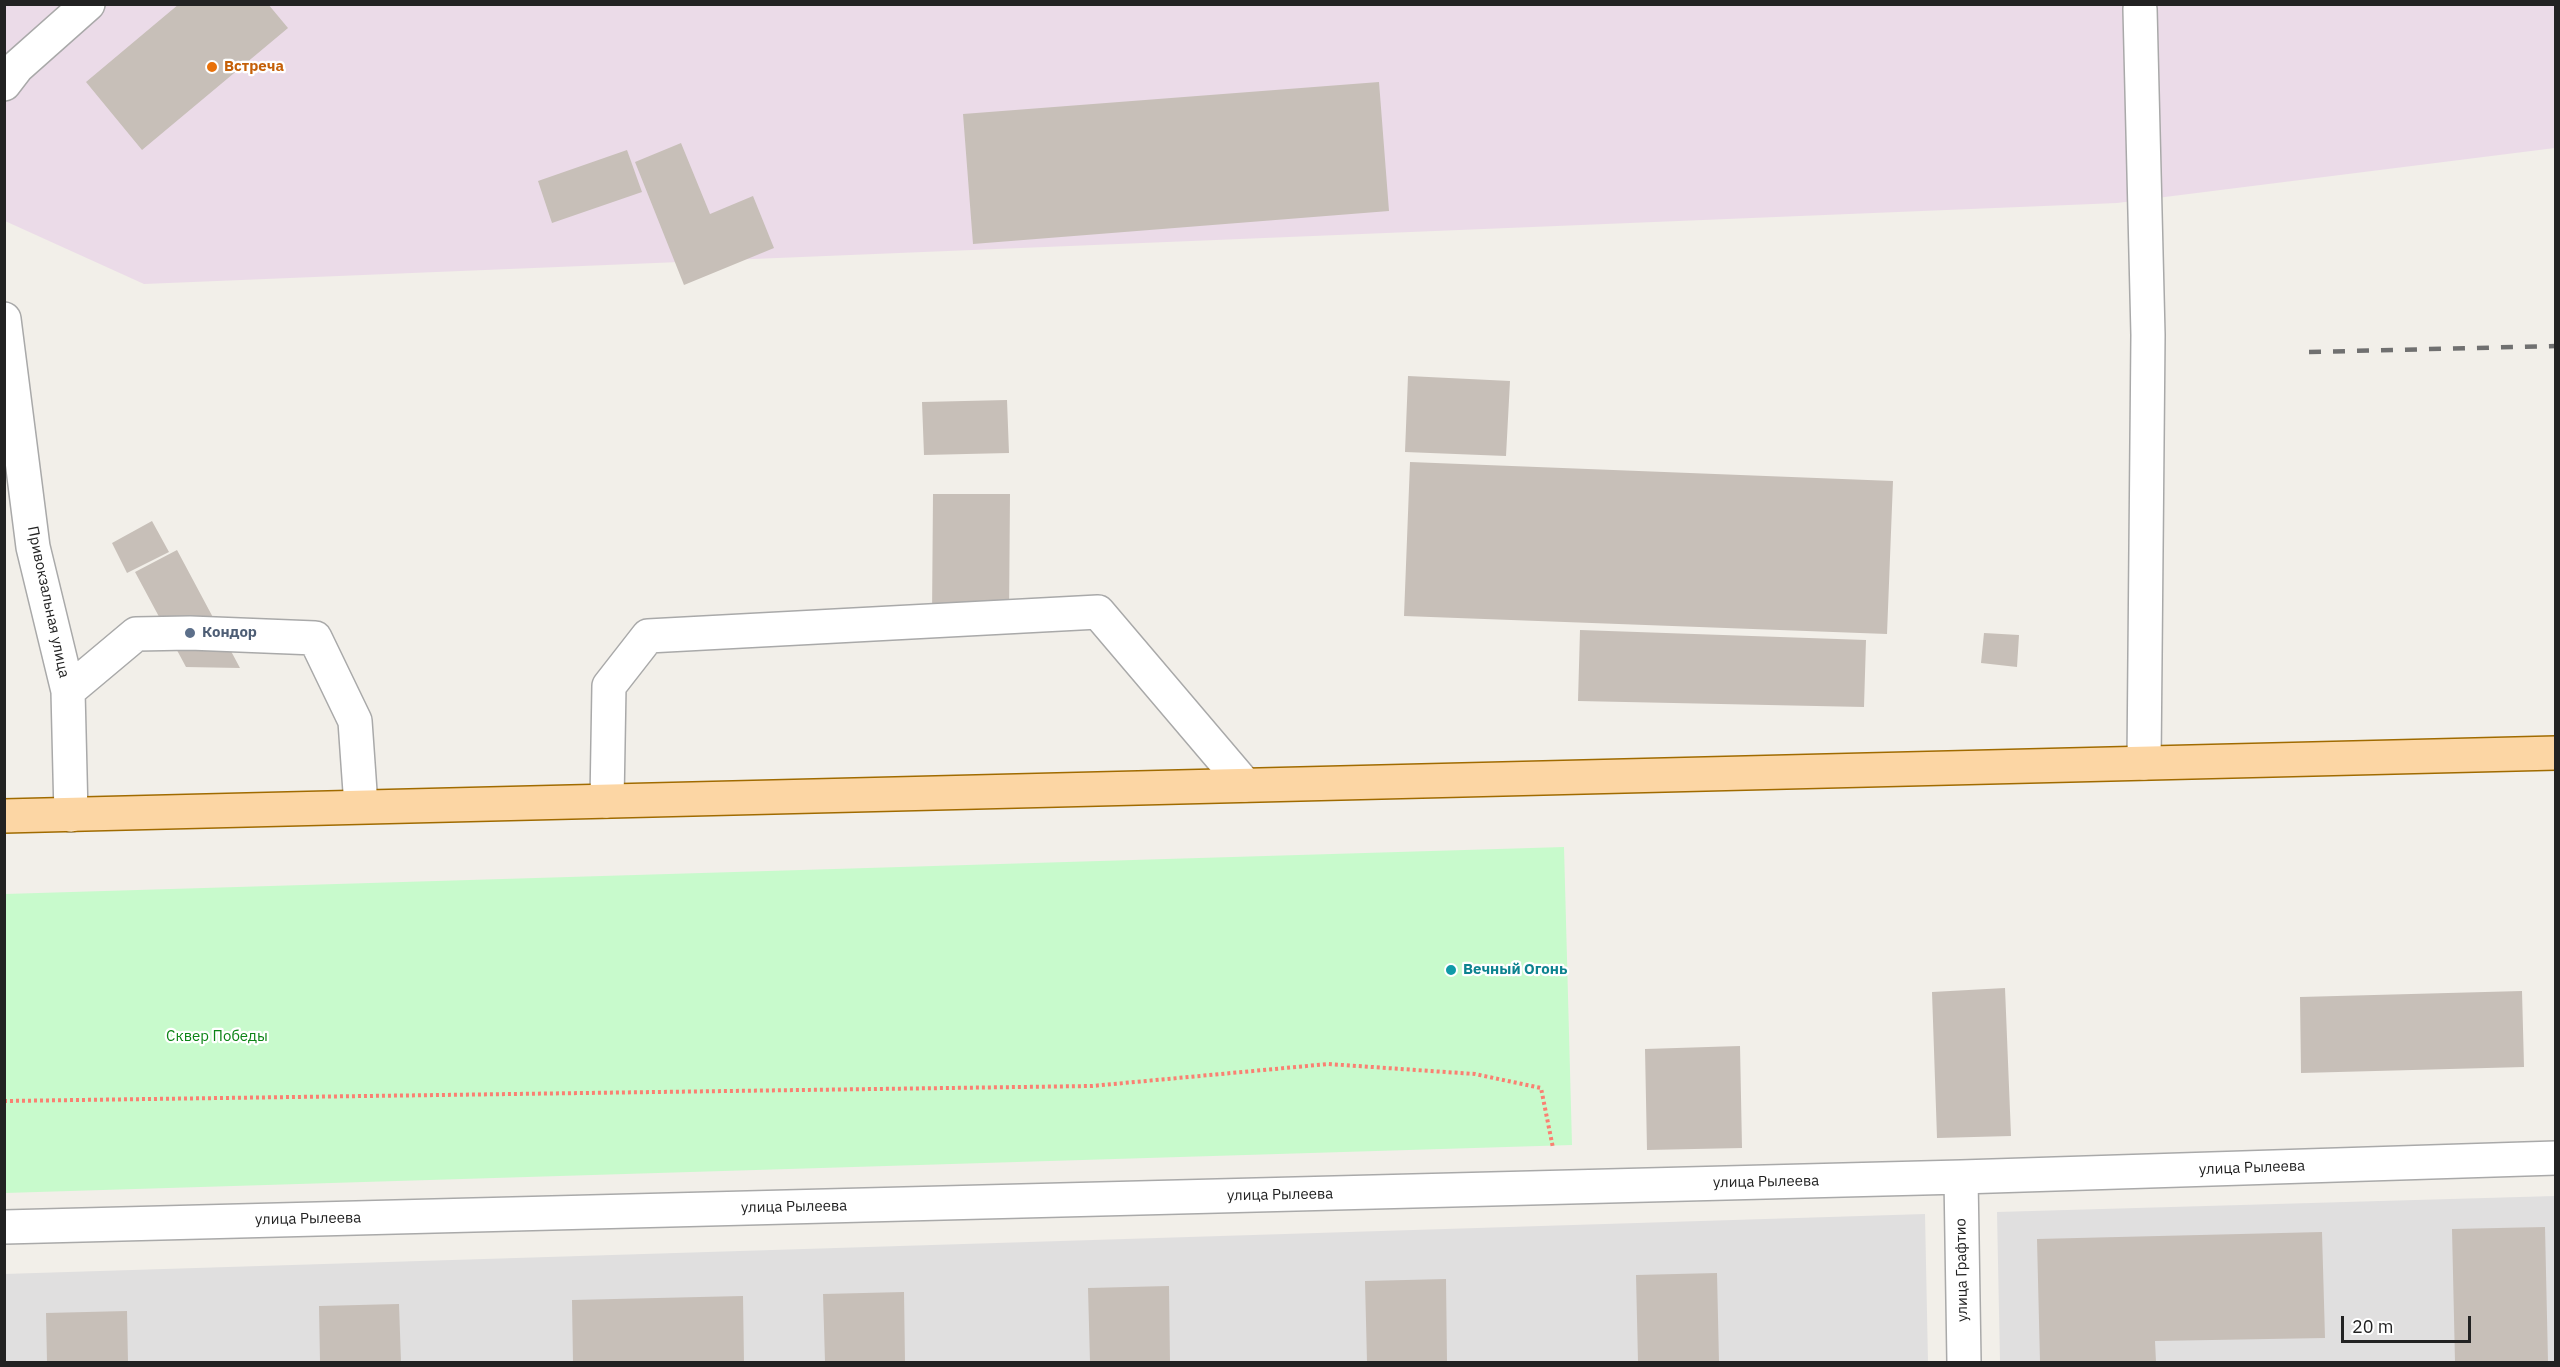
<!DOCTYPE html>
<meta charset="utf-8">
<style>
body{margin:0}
#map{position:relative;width:2560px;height:1367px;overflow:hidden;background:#f2efe9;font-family:"IBM Plex Sans",sans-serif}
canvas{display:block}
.frame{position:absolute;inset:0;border:6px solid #222;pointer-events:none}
.scale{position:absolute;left:2341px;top:1316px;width:130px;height:27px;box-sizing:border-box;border:3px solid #222;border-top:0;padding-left:8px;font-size:18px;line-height:21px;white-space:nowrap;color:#222;-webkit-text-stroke:4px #fff;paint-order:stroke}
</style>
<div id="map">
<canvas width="2560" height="1367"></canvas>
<div class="frame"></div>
<div class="scale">20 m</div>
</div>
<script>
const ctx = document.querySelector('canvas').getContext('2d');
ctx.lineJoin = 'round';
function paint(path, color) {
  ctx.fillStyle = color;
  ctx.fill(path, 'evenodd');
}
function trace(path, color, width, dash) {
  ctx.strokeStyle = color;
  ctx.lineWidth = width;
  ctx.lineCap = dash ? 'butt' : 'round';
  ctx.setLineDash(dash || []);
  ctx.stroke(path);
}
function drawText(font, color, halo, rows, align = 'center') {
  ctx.font = font + ' "IBM Plex Sans",sans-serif';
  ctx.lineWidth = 4.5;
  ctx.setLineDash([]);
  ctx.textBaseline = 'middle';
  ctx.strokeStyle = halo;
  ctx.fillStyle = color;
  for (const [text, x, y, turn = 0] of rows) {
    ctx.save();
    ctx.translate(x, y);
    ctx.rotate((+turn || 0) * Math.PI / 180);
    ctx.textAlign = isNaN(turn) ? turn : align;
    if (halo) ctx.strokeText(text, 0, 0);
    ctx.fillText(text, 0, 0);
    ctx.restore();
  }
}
paint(new Path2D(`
 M2555,1196V1362H2000L1997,1212Z
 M1925,1214L1928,1362H5L4,1274Z`), '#e0dfdf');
paint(new Path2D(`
 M5,5H2555V148L2117,203L144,284L5,221Z`), '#ebdbe8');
paint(new Path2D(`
 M1564,847L1572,1145L5,1193V894Z`), '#c8facc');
paint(new Path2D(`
 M179,4H268L288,28L142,150L86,82Z
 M1379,82L1389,211L973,244L963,114Z
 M681,143L710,214L753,196L774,248L684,285L635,162Z
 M627,150L642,192L552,223L538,181Z
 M1408,376L1510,381L1506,456L1405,452Z
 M1007,400L1009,453L924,455L922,402Z
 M1410,462L1893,481L1887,634L1404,616Z
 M933,494H1010L1009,617H932Z
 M152,521L169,552L127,573L112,543Z
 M177,550L240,668L186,667L135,572Z
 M1580,630L1866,640L1864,707L1578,701Z
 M1984,633L2019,635L2017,667L1981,663Z
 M2005,988L2011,1136L1937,1138L1932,992Z
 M2522,991L2524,1067L2301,1073L2300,997Z
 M1740,1046L1742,1148L1647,1150L1645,1049Z
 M2545,1227L2548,1362H2455L2452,1229Z
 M2322,1232L2325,1338L2155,1341L2156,1362H2040L2037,1239Z
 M1717,1273L1719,1362H1638L1636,1275Z
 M1446,1279L1447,1362H1367L1365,1281Z
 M1169,1286L1170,1362H1090L1088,1288Z
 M904,1292L905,1362H825L823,1294Z
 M743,1296L744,1362H573L572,1300Z
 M399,1304L401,1362H320L319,1306Z
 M127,1311L128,1362H47L46,1313Z`), '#c7bfb8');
const minor = new Path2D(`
 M2140,9L2148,335L2144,763
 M4,84L17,67L88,4
 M4,319L33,547L68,691L71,815
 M68,691L136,634L190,633L315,638L355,721L361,806
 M607,801L609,686L648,636L1098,612L1245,785
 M1961,1177L1964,1362
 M4,1227L1961,1177L2556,1158`);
const major = new Path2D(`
 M4,816L2556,753`);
trace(minor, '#a9a9a9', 36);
trace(major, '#a06b00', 36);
trace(new Path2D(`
 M4,1101L1092,1086L1328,1064L1475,1074L1541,1088L1553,1148`), '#fa8072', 4, [3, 3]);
trace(minor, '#fff', 33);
trace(major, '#fcd6a4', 33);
trace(new Path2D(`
 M2309,352L2556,346`), '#707070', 4.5, [12, 12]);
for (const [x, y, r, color] of [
 [212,67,6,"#e8710a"],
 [190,633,6,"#5c6f8a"],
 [1451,970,6,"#0f9aa8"]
]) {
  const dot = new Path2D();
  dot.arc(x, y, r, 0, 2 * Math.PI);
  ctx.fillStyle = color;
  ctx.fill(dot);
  trace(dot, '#fff', 2);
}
drawText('bold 15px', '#c56008', '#fff', [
 ["Встреча",224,67]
], 'left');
drawText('15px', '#222', '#fff', [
 ["Привокзальная улица",48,602,78],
 ["улица Рылеева",2252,1168,-2],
 ["улица Рылеева",1766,1182,-1],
 ["улица Рылеева",1280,1195,-1],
 ["улица Рылеева",794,1207,-1],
 ["улица Рылеева",308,1219,-1],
 ["улица Графтио",1962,1270,-91]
]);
drawText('bold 15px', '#4e5e75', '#fff', [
 ["Кондор",202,633]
], 'left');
drawText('bold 15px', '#0d838f', '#fff', [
 ["Вечный Огонь",1463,970]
], 'left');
drawText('15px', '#0c8416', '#fff', [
 ["Сквер Победы",217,1037]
]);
</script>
